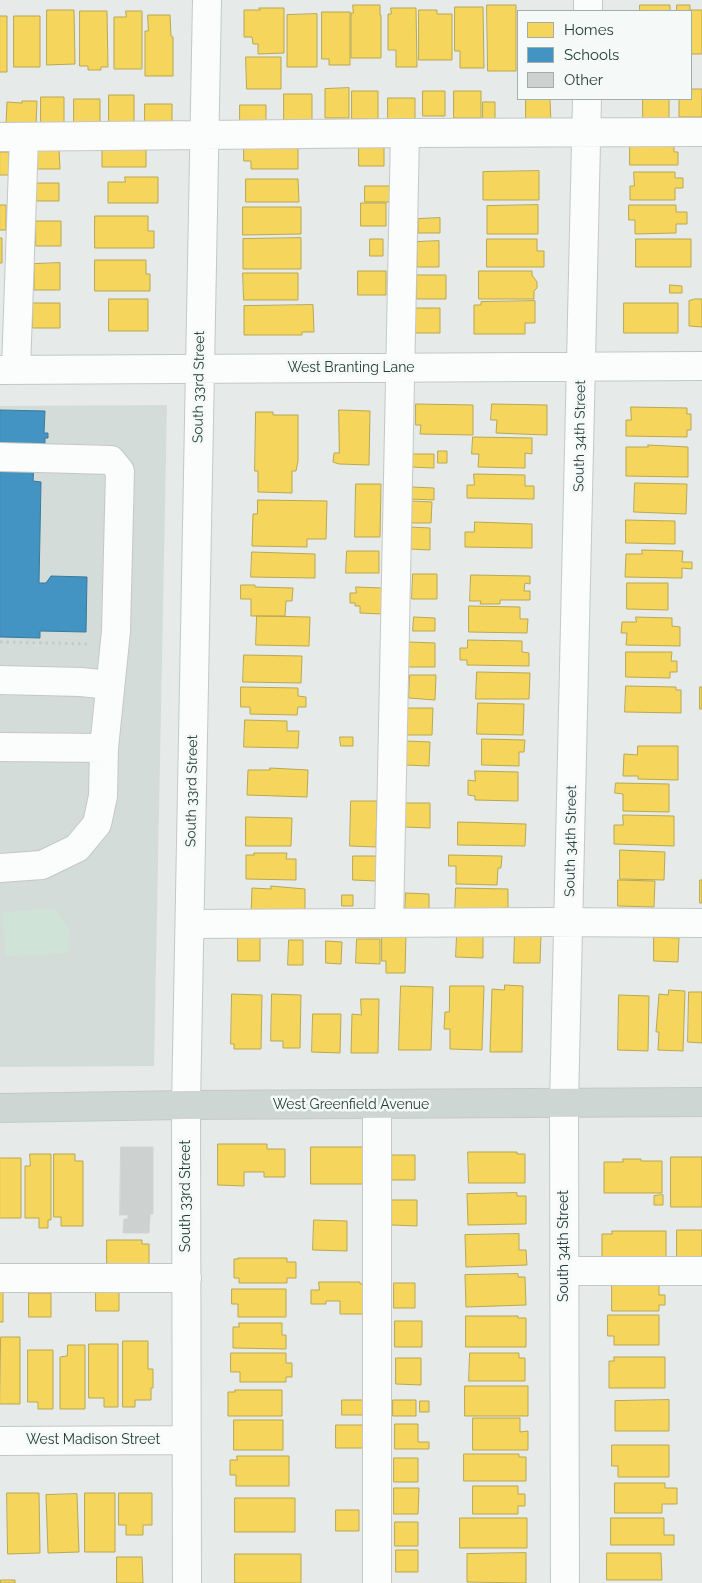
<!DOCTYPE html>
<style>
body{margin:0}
#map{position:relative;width:702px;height:1583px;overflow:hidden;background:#e6ebe9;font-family:Raleway,sans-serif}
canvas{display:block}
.legend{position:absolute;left:517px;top:10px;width:175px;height:90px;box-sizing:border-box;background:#f5f9f7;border:1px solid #a1aeab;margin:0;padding:6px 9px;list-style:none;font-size:15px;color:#243e39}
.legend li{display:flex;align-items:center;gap:10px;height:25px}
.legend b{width:25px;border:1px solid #a1aeab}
</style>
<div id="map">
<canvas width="702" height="1583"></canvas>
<ul class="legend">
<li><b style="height:14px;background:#f6d55c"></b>Homes</li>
<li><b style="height:14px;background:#4393c3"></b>Schools</li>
<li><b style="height:14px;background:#cdd2d0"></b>Other</li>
</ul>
</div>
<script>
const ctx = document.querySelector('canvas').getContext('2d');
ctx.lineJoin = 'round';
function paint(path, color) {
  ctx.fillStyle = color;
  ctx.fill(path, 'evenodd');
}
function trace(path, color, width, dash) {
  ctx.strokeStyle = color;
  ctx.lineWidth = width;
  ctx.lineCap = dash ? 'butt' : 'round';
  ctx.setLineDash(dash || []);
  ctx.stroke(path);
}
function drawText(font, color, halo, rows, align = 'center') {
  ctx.font = font + ' Raleway,sans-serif';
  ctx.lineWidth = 5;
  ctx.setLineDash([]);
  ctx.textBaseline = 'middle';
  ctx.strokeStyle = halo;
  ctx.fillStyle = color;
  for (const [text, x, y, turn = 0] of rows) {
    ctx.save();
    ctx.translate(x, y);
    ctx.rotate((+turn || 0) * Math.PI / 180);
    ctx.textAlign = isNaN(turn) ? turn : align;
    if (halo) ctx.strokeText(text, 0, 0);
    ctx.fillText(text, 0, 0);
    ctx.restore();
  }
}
paint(new Path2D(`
 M167,405L154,1066L0,1067V406Z`), '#d4dcd9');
paint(new Path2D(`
 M55,909L69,929L68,953L6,956L2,912Z`), '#d0e3d7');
const homes = new Path2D(`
 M353,5H380V15H381V58H351V13H353Z
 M487,5H516V71H488Z
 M640,5H670V11H640Z
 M677,5H690V10H702V54H691V11H677Z
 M455,7H483L484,68H460V51H455Z
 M259,8H284V53L258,54V44H253L252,37H244V10H260Z
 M391,8H416L417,67H396V50H388V14H391Z
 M47,10H74L75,64L47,65Z
 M419,10H437V14H452V60H419Z
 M80,11H107L108,67H101V70H88V66H80Z
 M126,11H142V69H114V17H126Z
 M322,12H350V65H329V59H322Z
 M317,14V67H287V15Z
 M148,15H170L171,36L173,37V76H145V31H148Z
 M0,16H7V72H0Z
 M14,16H40V67H14Z
 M246,57H281V89H247Z
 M349,88V118H325V89Z
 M691,89H702V117H679V99H691Z
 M352,91H378V119H352Z
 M423,91H445V116H423Z
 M454,91H481V118H454Z
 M284,94H312V120H284Z
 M109,95H134V123H109Z
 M41,97H64V124H41Z
 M388,98H415V124H388Z
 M74,99H100V125H74Z
 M526,99H550L551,126H526Z
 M643,99H669V123L643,122Z
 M22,101H37L36,126L6,124L7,102L22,103Z
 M483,102H495V124H483Z
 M145,104H172V129H145Z
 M240,105H266V127L240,128Z
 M630,139H674V152H678V165H630Z
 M359,141H384V166H359Z
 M244,143H298V169H251V161H244Z
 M146,144V167H102V145Z
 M59,149L60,169H36V150Z
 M0,152H9L10,175H0Z
 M539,171V200H483V172Z
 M634,172H675V178H683V188H675V200H630V186H634Z
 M125,177H158V203H108V182H125Z
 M246,179H298L299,202H246Z
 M36,183H59V201H36Z
 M365,186H391V202H365Z
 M361,203H386V226H361Z
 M0,205H6V230H0Z
 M538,205V234H487V206Z
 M629,205H676V212H687V224H676V233L635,234V220H629Z
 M243,207H301V234L243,235Z
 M95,216H148V231H154V248H95Z
 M440,218V233H418V219Z
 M36,221H61V246H36Z
 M0,238H2V263H0Z
 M301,238V269H243V239Z
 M370,239H383V256H370Z
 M487,239H537V251H544V267H487Z
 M636,239H691V267H636Z
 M439,241V267H417V242Z
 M95,260H146V274H150V291H95Z
 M60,263V290H34V264Z
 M358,271H386V295H358Z
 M479,271H532V275L537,282V288L534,291V299H479Z
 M243,273H298V300H244Z
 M417,275H446V299H417Z
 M670,285L682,286V293H670Z
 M109,299H148V331H109Z
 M695,299H702V327L689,326V301Z
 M535,301V323H525V334H474V305H481V302Z
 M33,303H60V328H33Z
 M624,303H678V333H624Z
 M313,305L314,332H302V335H244V306Z
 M415,308H440V333H415Z
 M416,404L473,405V435L420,434L421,425H416Z
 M492,404L547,405V435L496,433L497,420H491Z
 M631,407L687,408V414H691V430H687V437L626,436V420H631Z
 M339,410L370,411L369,465L339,464L333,462L334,453H339Z
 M256,412H273V415H298V461L296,471H292V493L258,492V471H255Z
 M473,437L532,438V454L525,453V468L478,467L479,454H472Z
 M648,445L688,447V477L626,476V447H648Z
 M438,451H447V463H438Z
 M411,454H434V468L411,467Z
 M474,474L525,475V486H534V499L467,498V485H474Z
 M635,483L687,484L686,514L634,512Z
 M356,484H381L380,537H355Z
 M412,487L434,488V500L411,499Z
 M258,500L327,501L326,539H307V547L252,546L253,514H257Z
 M411,501L432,502L431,523H411Z
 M626,520L675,521V544L626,543Z
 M475,522L532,524V548L465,547V532H474Z
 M410,527L430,528V550L410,549Z
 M642,550L683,551L682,562H692V569L682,568V578L625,577L626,554H642Z
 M347,551H379V573H346Z
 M252,552L315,554V578L251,577Z
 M413,574H437V599H412Z
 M471,575L530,576V584L525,583L524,591H530V600H500V604H480L481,601H470Z
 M627,583H668V610L627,609Z
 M241,585H255V587L293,588L292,601H286L285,616H251V599H241Z
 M356,587L382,588V614L360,613V606H355V603H350V593H356Z
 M469,606L520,607V619H528L527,633L469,632Z
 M257,616L310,617L309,646L256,645Z
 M414,617L435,618V631H413Z
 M636,617L672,618V626L680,627V646L626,645L627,633H621L622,622H636Z
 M468,640L522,641V652L529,653V666L467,665V660H460V648H467Z
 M409,642L435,643V667H408Z
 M626,652H672L671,661H677V672H670V678L626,677Z
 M244,655L302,656L301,683L243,682Z
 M477,672L530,673L529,699H476Z
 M410,675H436L435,700L409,698Z
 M626,686L676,687V690H681V713L625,712Z
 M241,687L298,688V696L306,697V707H298L297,715L250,714V707H241Z
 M700,687H702V709H700Z
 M478,703L524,704L523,735L477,734Z
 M408,708H433L432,735H407Z
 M245,720L287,721V731H299L298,748L244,747Z
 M340,737H353V746H341Z
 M482,739L525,740L524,752H519V766L482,765Z
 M406,741L430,742L429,766L405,765Z
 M638,746H678V780L638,779V776H623L624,754L637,755Z
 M270,768L308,770L307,797L247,795L248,770H270Z
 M475,771L518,772V801L475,800V796L468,795V780L475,781Z
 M616,783L669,784V812L623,811V794L615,793Z
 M351,801H377L376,847L350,846Z
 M405,803H430V828L405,827Z
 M623,815L674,816V846L614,844V825H623Z
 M246,817L292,818L291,846H246Z
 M458,822L526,824L525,846L458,845Z
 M620,850L665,852L664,880L620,879Z
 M254,853H287L286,859H296V880L246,879V855H254Z
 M449,855L502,856L501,868H498L497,885L456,884V866H449Z
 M353,856H377L376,881L353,880Z
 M618,880L655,881L654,907L618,906Z
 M700,880H702V903H700Z
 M271,886L305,889V918L251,917L252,888L271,889Z
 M456,888L508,889V908H500L499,918L455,916Z
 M406,893L429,894V915L405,914Z
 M342,895H353V906H342Z
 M515,933L541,934L540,963H514Z
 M382,935H406L405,973H386V961H382Z
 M457,935H483V958L456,957Z
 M238,937H260V961H238Z
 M654,937L679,938L678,962L654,961Z
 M357,939H380V964L356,963Z
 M289,940H303V965H288Z
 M326,941L342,942L341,964L326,963Z
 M505,985L523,986L522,1052H490L492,989L504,990Z
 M401,986L433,987L431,1050H399Z
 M450,986H484L482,1050L450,1049V1029H444L445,1012H449Z
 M669,990L685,991L683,1051L658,1050L659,1032H656L659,994L668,995Z
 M689,992H702V1043L688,1042Z
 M232,994L262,995L261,1049H234V1044H231Z
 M272,994L301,995L300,1048H283V1041H271Z
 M619,995L649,996L648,1051L618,1050Z
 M361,999H379L378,1053H351L352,1014L361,1015Z
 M313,1014H341L340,1053L312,1052Z
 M218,1144H267V1149H285V1177H264V1172H244V1186L218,1185Z
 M311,1147H366V1184H311Z
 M468,1152H517V1154H525V1183H469Z
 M30,1154H51V1220H48V1228H39V1218H25V1166H30Z
 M54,1154H75V1161H83V1226H61V1217H54Z
 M392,1155H415V1180H392Z
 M671,1157H702V1207H671Z
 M0,1158H21V1218H0Z
 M623,1159H641V1161H662V1193H604V1162H623Z
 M517,1193V1196H526V1224L468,1225L467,1194Z
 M663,1195V1205H654V1196Z
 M392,1200H417V1226L392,1225Z
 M314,1220L347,1221V1251L313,1250Z
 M677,1230H702V1258H677Z
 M612,1231H666V1261H602V1234H612Z
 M519,1234V1250H526L527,1265L466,1267L465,1235Z
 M107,1240H142V1244H149V1267H107Z
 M238,1258H287V1262H296V1278H287V1283H239V1278H234V1259H238Z
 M518,1274V1277H525L526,1305L466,1307L465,1275Z
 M319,1282H360V1284H364V1314H340V1301H326V1304H311V1290H319Z
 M394,1283H415V1308H394Z
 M612,1284H659V1295H665V1305H659V1311H612Z
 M96,1288H119V1311H96Z
 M232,1289H286V1317H238V1304H232Z
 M0,1290H3V1322H0Z
 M29,1293H51V1317H29Z
 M608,1315H659V1345H614V1336H608Z
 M466,1316H518V1318H526V1347H466Z
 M395,1321H422V1347H395Z
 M239,1323H282V1335H286V1349L233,1348V1327H239Z
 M1,1337H20V1404H0Z
 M123,1341H148V1369H153V1388H151V1400H135V1407H123Z
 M89,1344H118V1407H104V1398H89Z
 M68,1345H85V1409H60V1357L67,1356Z
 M28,1350H53V1409H38V1402H28Z
 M231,1353H286V1363H292V1377H286V1382H240V1372H231Z
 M470,1353H519V1358H525V1381H469Z
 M614,1357H665V1388H609V1361H614Z
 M396,1358H421V1385L396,1384Z
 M465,1386H528V1416H465Z
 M235,1390H282V1416H228V1392H235Z
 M342,1400H363V1415H342Z
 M393,1400H416V1416H393Z
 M669,1400V1431H615V1401Z
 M420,1401H429V1412H420Z
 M473,1418H520V1432L528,1431V1450H473Z
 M234,1420H283V1450H234Z
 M395,1424H418V1442H429V1449H395Z
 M336,1425H364V1448H336Z
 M612,1445H669V1477H618V1466H612Z
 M464,1454H519V1457H526V1481H464Z
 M237,1456H289V1486H236V1475H230V1460H237Z
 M394,1458H418V1482H394Z
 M615,1483H665V1488H677V1504H662V1513H615Z
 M473,1486H518V1494H525V1506H518V1514H473Z
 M394,1488H419L418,1514H394Z
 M7,1493H39L40,1553L8,1554Z
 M85,1493H115V1552H85Z
 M119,1493H152V1525H143V1535H126V1525H119Z
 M77,1494L79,1552L48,1553L46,1495Z
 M235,1498H295V1532H235Z
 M336,1510H359V1531H336Z
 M460,1518H527V1548H460Z
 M611,1518H664V1535H674V1545H611Z
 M395,1522H418V1546H395Z
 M396,1550H418V1572H396Z
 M526,1553V1583L467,1582V1554Z
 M607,1553H661L662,1580H607Z
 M235,1554H301V1583H235Z
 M117,1557H142L143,1583H117Z
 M1,1580H15V1583H1Z`);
paint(homes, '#f6d55c');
trace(homes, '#b7a852', 1);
const schools = new Path2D(`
 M0,410L45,411L44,433H48V438H45V444L0,443Z
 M0,463L34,464L33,481L41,482L39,583H46L51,576L87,577L86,632L40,631V638L0,637Z`);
paint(schools, '#4393c3');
trace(schools, '#3a7a9a', 1);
const building = new Path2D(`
 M121,1147H153V1214H150L149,1233H123L124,1219H128V1215H120Z`);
paint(building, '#cdd2d0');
trace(building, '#cfd4d2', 1);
const minor = new Path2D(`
 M588,11V0
 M0,137L405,133L702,132
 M0,370L702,366
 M16,370L24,137
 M0,457L111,460L120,471L116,631L104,748L103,796L97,824L77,848L42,865L0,868
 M0,680L81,682L109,685
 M0,747L104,748
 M389,923L405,133
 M190,924L547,922L702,923
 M377,1105V1583
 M564,1271H702
 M0,1278H187
 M0,1441L186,1440
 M187,1583L186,1105L207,0
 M565,1583L564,1104L587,99`);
const major = new Path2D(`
 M0,1108L186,1105L702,1102`);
trace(minor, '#c3c8c6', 30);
trace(major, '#c2cac8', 30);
trace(new Path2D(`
 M0,642L90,644`), '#c2cbc9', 3, [2.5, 4]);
trace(minor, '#fbfcfc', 28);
trace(major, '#ced6d4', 28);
drawText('14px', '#243e39', '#f5f9f7', [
 ["West Branting Lane",351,368],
 ["South 33rd Street",199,387,-89],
 ["South 34th Street",580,436,-89],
 ["South 33rd Street",192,791,-89],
 ["South 34th Street",571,841,-89],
 ["West Greenfield Avenue",351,1105],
 ["South 33rd Street",186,1196,-90],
 ["South 34th Street",564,1246,-90],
 ["West Madison Street",93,1440]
]);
</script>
